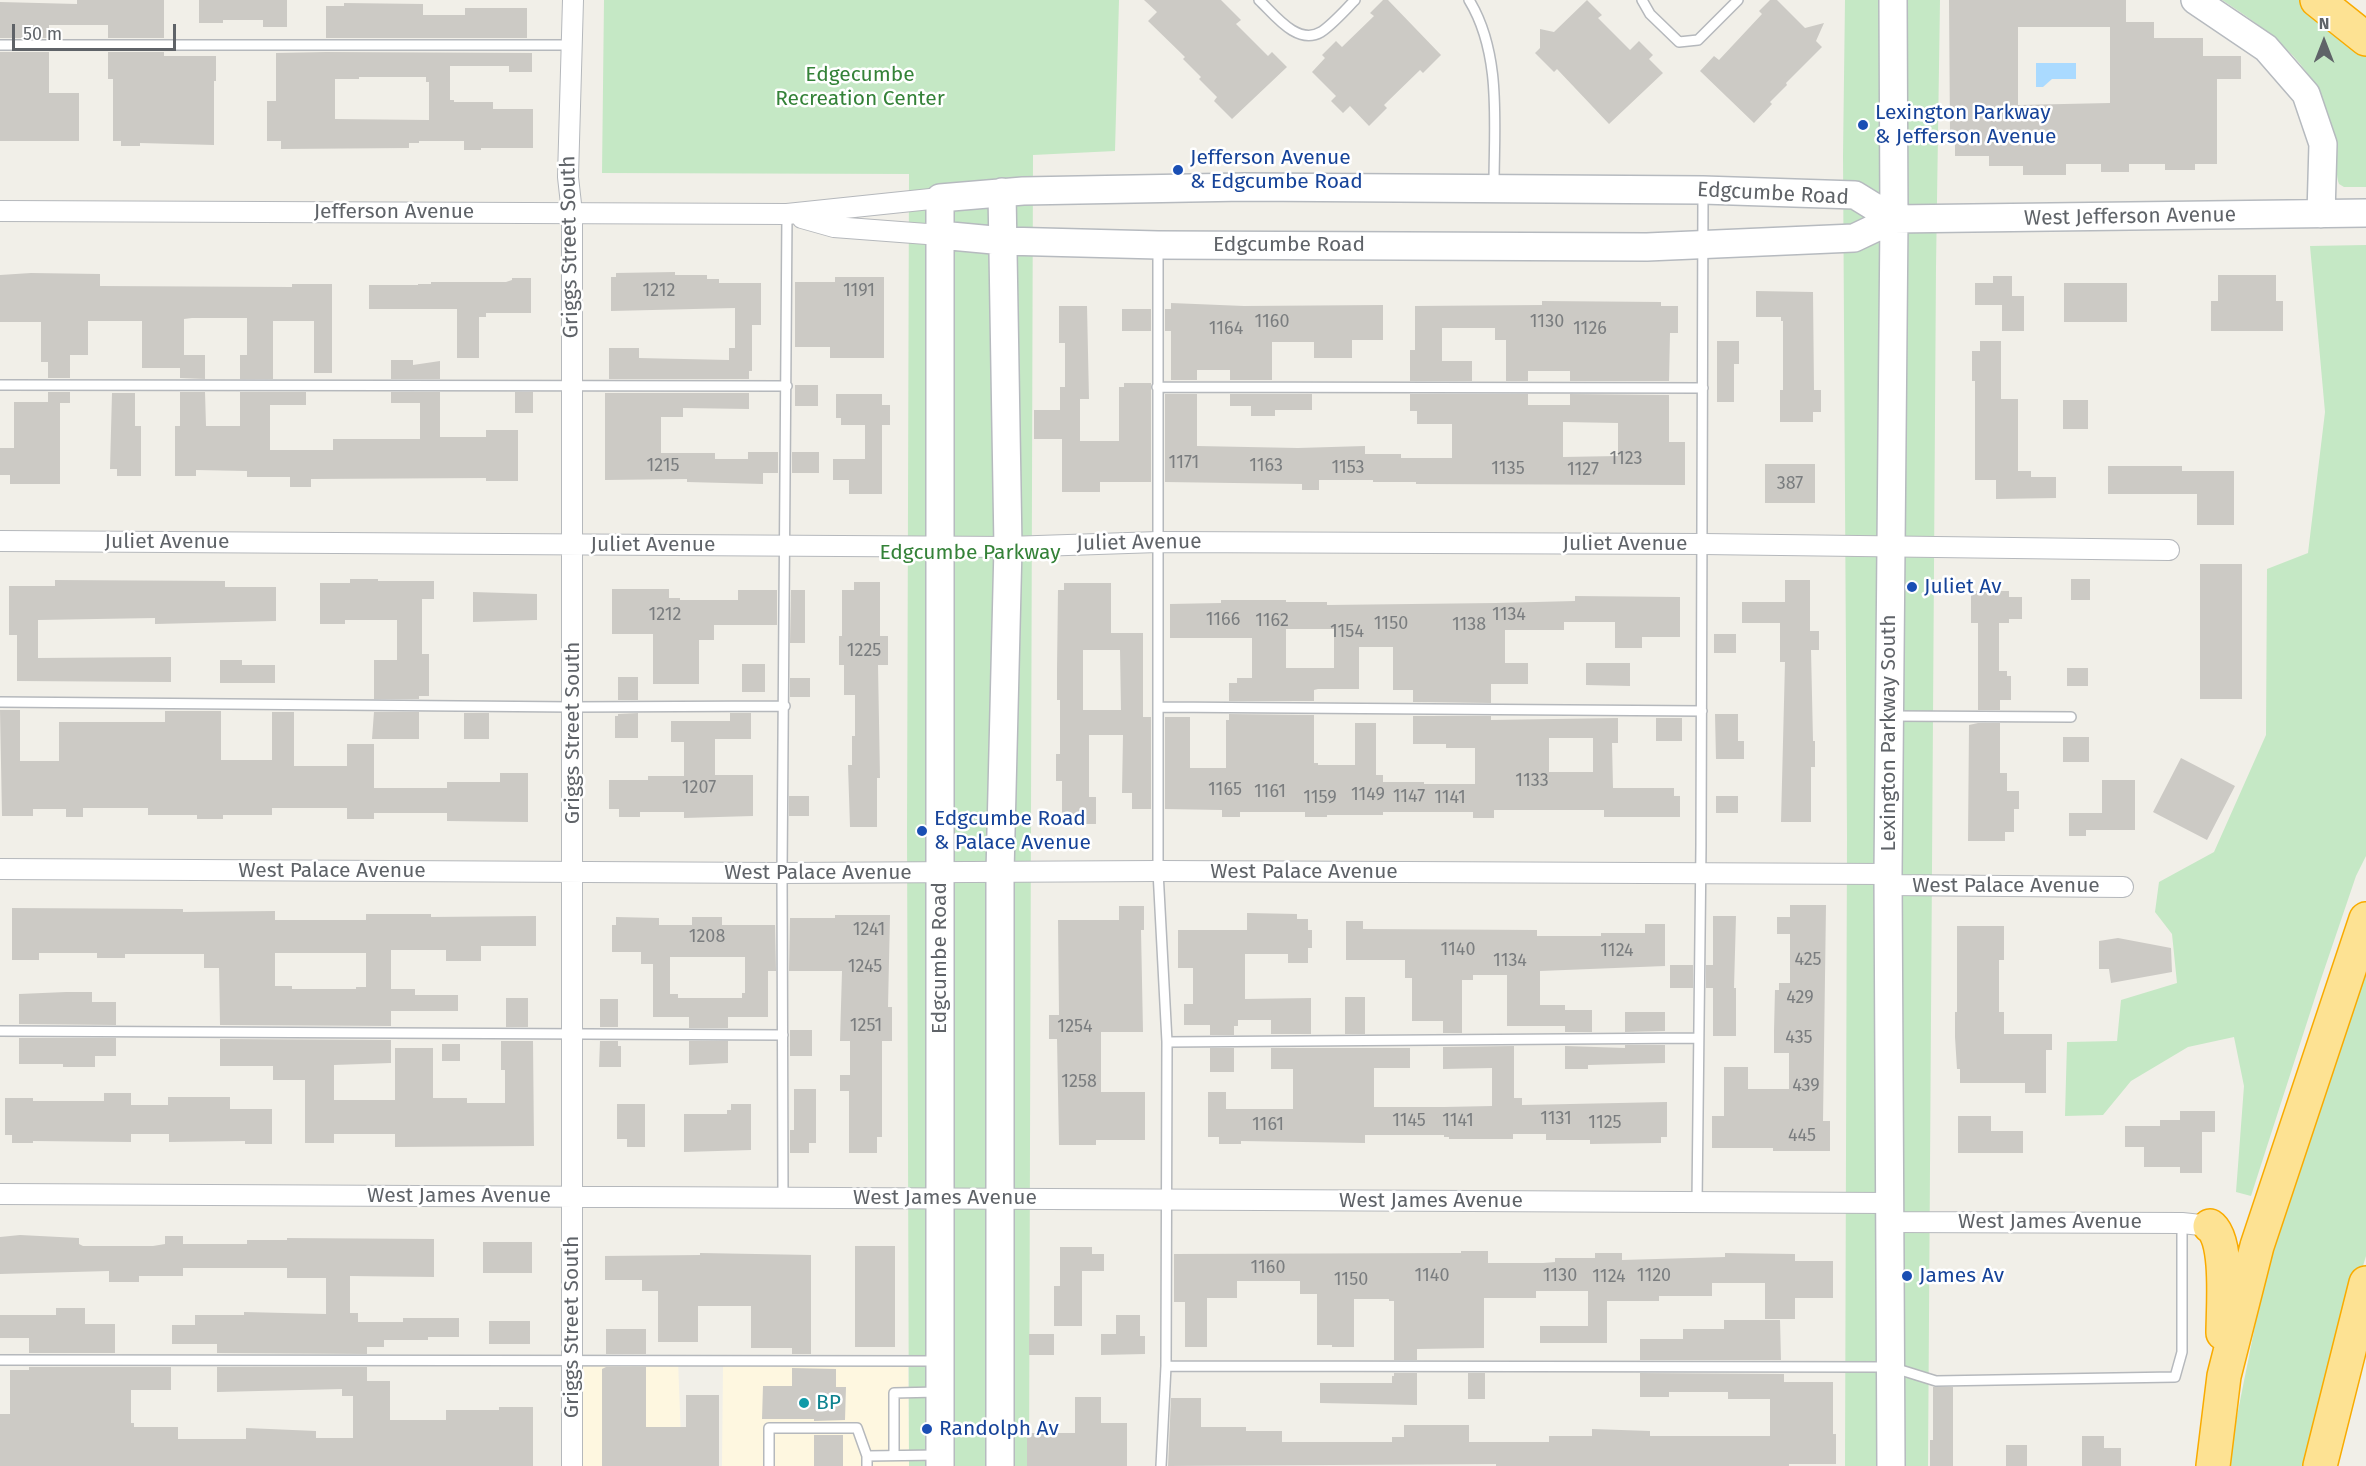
<!DOCTYPE html>
<style>
body{margin:0}
#map{position:relative;width:2366px;height:1466px;overflow:hidden;background:#f1efe8;font-family:"Fira Sans",sans-serif}
canvas{display:block}
.north{position:absolute;left:2294px;top:12px;width:60px;height:60px;-webkit-text-stroke:4px #fff;paint-order:stroke;rotate:0deg;font-size:16px;font-weight:700;line-height:24px;text-align:center;color:#5f6368}
.north::after{content:'';display:block;margin:auto;width:21px;height:27px;background:#5f6368;clip-path:polygon(50% 0,100% 100%,50% 72%,0 100%)}
.scale{position:absolute;left:12px;top:24px;width:164px;height:27px;box-sizing:border-box;border:3px solid #5f6368;border-top:0;padding-left:8px;font-size:18px;line-height:21px;white-space:nowrap;color:#5f6368;-webkit-text-stroke:4px #fff;paint-order:stroke}
</style>
<div id="map">
<canvas width="2366" height="1466"></canvas>
<div class="north">N</div>
<div class="scale">50 m</div>
</div>
<script>
const ctx = document.querySelector('canvas').getContext('2d');
ctx.lineJoin = 'round';
function paint(path, color) {
  ctx.fillStyle = color;
  ctx.fill(path, 'evenodd');
}
function trace(path, color, width, dash) {
  ctx.strokeStyle = color;
  ctx.lineWidth = width;
  ctx.lineCap = dash ? 'butt' : 'round';
  ctx.setLineDash(dash || []);
  ctx.stroke(path);
}
function drawText(font, color, halo, rows, align = 'center') {
  ctx.font = font + ' "Fira Sans",sans-serif';
  ctx.lineWidth = 5;
  ctx.setLineDash([]);
  ctx.textBaseline = 'middle';
  ctx.strokeStyle = halo;
  ctx.fillStyle = color;
  for (const [text, x, y, turn = 0] of rows) {
    ctx.save();
    ctx.translate(x, y);
    ctx.rotate((+turn || 0) * Math.PI / 180);
    ctx.textAlign = isNaN(turn) ? turn : align;
    if (halo) ctx.strokeText(text, 0, 0);
    ctx.fillText(text, 0, 0);
    ctx.restore();
  }
}
paint(new Path2D(`
 M572,1360H678L682,1466H572Z
 M723,1364H908L909,1466H722Z`), '#fef7e0');
paint(new Path2D(`
 M604,0H1119L1115,151L1033,155L1029,1466H909L907,831L909,174L602,173Z
 M1845,0H1940L1936,267L1928,1466H1845L1847,836L1843,156Z
 M2222,0H2301L2366,49V187H2344L2339,184C2336,176 2337,166 2336,157C2334,143 2331,130 2327,116C2314,62 2266,29 2222,0Z
 M2366,245V856L2356,876L2320,982L2251,1196L2236,1192L2244,1086L2234,1037L2188,1047L2131,1081L2103,1115L2065,1116L2067,1042L2117,1041L2121,1000L2177,983L2172,934L2155,912L2159,882L2214,852L2266,735L2267,569L2308,553L2325,412L2310,246Z
 M2366,961V1256L2339,1346L2309,1466H2227L2267,1266Z`), '#c5e8c5');
paint(new Path2D(`
 M2036,63H2076V79H2052L2043,87H2036Z`), '#aadaff');
paint(new Path2D(`
 M77,0H164V38H108V25H49V38H0V2L77,4Z
 M199,0H287V27H263V20H223V23H199Z
 M1144,0H1221L1241,20L1236,24L1268,56L1272,52L1287,67L1232,119L1214,101L1217,97L1199,79L1201,77L1183,59L1185,57L1148,21L1157,12Z
 M1383,0H1388L1441,55L1423,73L1420,70L1384,105L1387,108L1369,126L1350,106L1343,113L1331,101L1336,96L1312,72L1325,58L1322,55L1336,41L1342,47L1374,16L1370,13Z
 M1587,0L1602,15L1598,18L1630,50L1639,41L1653,55L1649,59L1663,73L1609,124L1557,69L1554,72L1535,53L1540,48V29L1554,32Z
 M1770,0H1777L1805,28L1824,23L1816,41L1822,47L1786,83L1787,85L1770,102L1772,104L1754,123L1700,71L1714,56L1719,60L1762,14L1759,11Z
 M1949,0H2126V22H2154V38H2203V56H2241V79H2217V164H2195V170H2165V164H2129V172H2101V164H2066V175H2023V166H1989V156H1955V134H1950ZM2018,27H2110V103L2018,105Z
 M344,3L423,4V15H465V8H527V38H326V6H344Z
 M0,52H49V93H79V141H0Z
 M108,52H164V56H216V81H214V145L140,143V146H121V141H113V79H108Z
 M326,52L532,53V72H509V66H450V100H454V102H493V109H533V148H481V150H464V141H419V143H409V148L281,149V141H267V101H276V53ZM359,77H426V82H429V120L335,119V79H359Z
 M675,272V275H707V279H719V283H761V325H752V371H749V379H609V348H639V358L729,360V348H735V308L611,311V277H616V273Z
 M31,273L100,274V286L292,287V284H332V373H314V321H273V379H240V355H247V318H192L184,319V355H205V379L180,378V368H142V321H88V355H70V378H48V362H41V322H0V275Z
 M2218,275H2276V301H2283V331H2211V301H2218Z
 M1993,276H2012V296H2024V331H2002V305H1975V283H1993Z
 M835,277H884V358H830V347H795V282H835Z
 M512,278H531V313H486V317H479V358H457V309H369V285H418V284H431V282H506L512,280Z
 M2064,283H2127V322H2064Z
 M1756,291L1813,292L1814,390H1821V412H1813V422H1780V390H1783V321H1781V317H1756Z
 M1542,301L1661,302V306H1678V333H1670L1669,381H1570V371H1528V381H1506V340H1495V328H1442V361H1472V381H1410V350H1415V306L1542,305Z
 M1171,303L1244,306L1383,305V340H1352V358H1314V342H1272V380H1230V370H1197V380H1171V331H1165V309H1171Z
 M1059,306H1087L1089,399H1080V441H1119V387H1124V383H1151V482H1100V492H1062V439H1034V410H1060V387H1065V343H1059Z
 M1122,309H1151V331H1122Z
 M1717,341H1739V364H1734V402H1717Z
 M1980,341H2001V399H2018V471H2031V477H2056V498L1996,499V480H1975V381H1972V351H1980Z
 M391,360H413V365L440,361V379H391Z
 M795,385H818V406H795Z
 M48,392H70V403H60V484H10V475H0V448H14V402H48Z
 M180,392H205L206,426H240V392H306V405H270V450H333V439H420V403H391V392H440V437H486V430H518V481H486V478L311,479V487H290V477H247V471L196,470V476H175V426H180Z
 M515,392H533V413H515Z
 M112,393H135V426H141V476H117V469H110Z
 M605,393H749V409L683,408V417H661V453H715V459H748V452H778V473H763V484L687,482V479L605,480Z
 M836,394H882V405H890V425H882V494H849V480H833V459H865V425H841V418H836Z
 M1165,394H1197V446L1298,448L1365,446V454H1401V458H1452V424H1417V411H1410V394H1528V405H1570V394L1669,395V442H1685V485L1416,484V482H1373V480H1319V490H1302V484L1165,482ZM1563,422L1618,423V456L1563,457Z
 M1230,394H1312V410H1275V416H1251V406H1230Z
 M2063,400H2088V429H2063Z
 M792,452H819V473H792Z
 M1765,464H1815V503H1765Z
 M2108,466H2182V471H2234V525H2197V494H2108Z
 M2200,564H2242V699H2200Z
 M350,579H378V581H434V599H422V654H429V696H419V699H374V660H397V620H345V624H320V583H350Z
 M2071,579H2090V600H2071Z
 M55,580L225,581V587H276V621L155,624V618L38,620V658L171,657V682L17,681V635H9V586H55Z
 M1785,580H1810V631H1819V650H1811L1813,741H1815V767H1811V822H1781L1785,662H1780V623H1742V602H1785Z
 M854,582H880V636H888V665H878L880,778H877V827H850L848,765H852V736H855V695H844V665H839V636H842V590H854Z
 M1064,583H1111V633H1143V717H1151V809H1132V793H1122L1123,735H1089V797H1096V824H1062V781H1056V754H1060V700H1057V669L1058,590H1064ZM1083,650H1120L1121,710H1083Z
 M612,589H669V598H680V600H738V590H777V625H714V640H699V684H653V634H612Z
 M791,590H805V643H790Z
 M1971,591H2009V597H2022V619H2009V623H1999V671H2007V676H2011V700H2000V710H1978V623H1971Z
 M473,592L537,594V620L473,622Z
 M1575,596L1680,597V637H1642V648H1615V622H1564V630H1505V663H1528V684H1491V703L1413,702V690H1393V647H1359V689H1318L1314,690V701H1229V683H1237V678H1252V638H1170V604L1221,603V600H1286V602H1327V605L1496,603L1575,601ZM1286,629H1334V668H1286Z
 M1714,634H1736V653H1714Z
 M220,660H242V665H275V683H220Z
 M1586,663H1630V686L1586,685Z
 M742,664H765V692H742Z
 M2067,668H2088V686H2067Z
 M618,677H638V700H618Z
 M790,678H810V697H790Z
 M0,710H20V761H59V722H165V711H221V760H272V712H294V766H347V744H374V788H447V782H500V773H528V822L447,821V813H374V819H347V808H272V815H223V819H197V815H148V808H83V817H66V809H33V816H2Z
 M374,712H419V739H372Z
 M464,713H489V739H464Z
 M638,713V738H615V716H618V714Z
 M730,713H751V739H715V775H753V816L684,818V812H640V817H619V809H609V780H648V776H684V742H671V721H730Z
 M1229,714L1314,715V763H1318V765H1355V723H1376V775H1383V782H1424V784H1475V748H1446V744H1413V716H1491V720L1618,718V743H1612L1613,788H1674V796H1680V817H1604V810H1494V818H1473V812H1383V815H1327V817H1305V812H1240V817H1222V810L1165,809V717H1190V768H1226V720H1229ZM1549,738H1593V772H1549Z
 M1715,714H1738V741H1744V759H1716Z
 M1656,718H1682V741H1656Z
 M1978,723H2000V773H2007V791H2019V809H2014V832H2005V841H1968L1969,725Z
 M2063,737H2089V762H2063Z
 M2181,758L2235,786L2207,840L2153,812Z
 M2102,780H2135V830H2086V836H2069V813H2102Z
 M789,796H809V816H789Z
 M1716,796H1738V813H1716Z
 M1790,905H1826L1823,1121H1830V1151H1773V1148H1712V1116H1724V1067H1748V1089H1789V1053H1774V1031L1775,990H1779V983H1790V934H1777V917H1790Z
 M1119,906H1144V930H1141L1143,1032H1101V1092H1145V1140H1096V1145H1059L1057,1039H1049V1015H1059L1058,920H1119Z
 M12,908L183,909V912L275,911V920H366V914H431V917L536,916V946H481V961H446V950H391V989H415V995H458V1011H391V1026L220,1025L219,968H204V954H125V958H97V953H39V960H12ZM275,953H366V987H356V989H292V986H275Z
 M1247,913L1297,914V919H1308V930H1312V948H1308V963H1288V954H1245V999L1311,998V1034H1271V1020H1238V1026H1234V1035H1210V1025H1184V1004H1193V968H1178V930H1247Z
 M835,915H890L888,1007H892V1041H882V1137H877V1153H849V1091H840V1075H850V1041H840L842,971H789L790,918H835Z
 M1713,916H1736L1734,988H1736V1036H1713V988H1706V965H1713Z
 M616,917L659,918V925H692V917H722V925H775L776,971H768V1017H728V1028H689V1017H653V964H641V952H612V925H616ZM670,957H745V993H742V998H678V994H670Z
 M1346,921H1363V929L1537,930V936H1601V933H1645V924H1665V966L1540,971V1005H1565V1026H1507V975H1473V980H1462V1033H1443V1021H1412V978H1405V960H1346Z
 M1957,926H2004V960H1999V1012H2004V1034H2052V1050H2046V1093H2025V1083H1960V1069H1957L1955,1037V1012H1957Z
 M2118,938L2171,948L2172,972L2111,983L2109,969H2099V941Z
 M1670,965H1693V988H1670Z
 M66,992H92V1002H116V1025L19,1024V994Z
 M1345,997H1365V1034H1345Z
 M506,998H528V1027H506Z
 M600,999H618V1027H600Z
 M1565,1010H1592V1032H1565Z
 M1625,1012H1665V1031L1625,1032Z
 M790,1030H812V1056H790Z
 M19,1038H116V1056H95V1067H63V1064H19Z
 M220,1039L391,1040V1063L334,1065V1100H395V1048H433V1098H467V1103H505V1070H501V1041H533L534,1146L395,1147V1134H334V1143H305V1080H273V1066H220Z
 M600,1041H618V1046H621V1067H599Z
 M689,1041H728V1063L689,1065Z
 M442,1044H460V1061H442Z
 M1625,1045H1665V1063L1588,1065V1069H1565V1046L1625,1048Z
 M1514,1046V1098H1522V1105L1667,1102V1137H1661V1143L1590,1144V1140H1546V1134H1513V1139H1449V1137H1444V1135H1365V1143L1241,1141V1144H1219V1137H1208V1092H1226V1109H1293V1069H1271V1048H1410V1068H1374V1107H1444L1492,1106V1068L1443,1069V1047Z
 M1210,1048H1234V1072H1210Z
 M794,1089H816V1143H809V1153H790V1130H794Z
 M104,1093H131V1105H168V1097H230V1109H272V1144H245V1141L169,1142V1134H131V1142L33,1141V1143H12V1135H5V1098H33V1101H104Z
 M617,1104H645V1147H627V1139H617Z
 M731,1104H751V1150L684,1152V1114H727V1110H731Z
 M2180,1111H2215V1132H2202V1173H2180V1167H2144V1147H2125V1126H2160V1120H2180Z
 M1958,1116H1991V1131H2023V1153H1958Z
 M20,1235L79,1238V1244L83,1246H153L165,1244V1236H183V1244H247V1240H287V1238L434,1239V1277L350,1276V1313H358V1322H403V1318H459V1337H428V1340H384V1347H367V1354L217,1353V1344H172V1325H195V1315H244V1312L326,1314V1278H287V1268H183V1276H139V1282H109V1271L0,1274V1237Z
 M483,1242H532V1273H483Z
 M855,1246H895V1347H855Z
 M1060,1247H1092V1254H1104V1271H1082V1326H1054V1286H1060Z
 M1461,1251H1488V1263H1543L1555,1262V1258H1595V1253H1622V1260L1725,1257V1253L1795,1254V1261H1833V1298H1795V1319H1765V1283H1712V1296H1659V1301H1607V1343H1540V1326H1588V1291H1536V1298H1484V1348L1417,1349V1360H1394V1301H1389V1299H1354V1347H1332V1345H1317V1294H1300V1281H1237V1298H1207V1347H1185V1302H1174V1254L1461,1253Z
 M700,1253L811,1255V1354H792V1348H751V1306H698V1342H658V1291H642V1280H605V1256L700,1255Z
 M56,1308H85V1324H115V1353H29V1338H0V1315H56Z
 M1116,1315H1140V1336H1145V1354L1101,1355V1334H1116Z
 M1724,1320H1780L1781,1360H1640V1339H1683V1329H1724Z
 M489,1321H530V1344H489Z
 M606,1329H646V1354H606Z
 M1029,1334H1054V1355H1029Z
 M29,1367H171V1390H131V1423H134V1427H178V1439H246V1428L316,1431V1438H353V1396H342V1389L217,1392V1367H367V1381H390V1420H446V1410H499V1407H533V1466H0V1414H10V1370H29Z
 M606,1367H646V1427H686V1395H719V1466H602V1369Z
 M792,1368L836,1369V1387H846L845,1420L814,1421V1419H762L763,1386H792Z
 M1394,1373H1417V1405L1320,1403V1383H1392V1376H1394Z
 M1468,1373H1485V1399H1468Z
 M1640,1373L1781,1374H1784V1382H1833V1434H1836V1464H1789V1466H1496V1464L1168,1466L1171,1398H1201V1427H1246V1431H1282V1442H1392V1437H1404V1425H1469V1442H1549V1436H1592V1429L1650,1431V1436H1770V1399H1728V1392H1669V1397H1640Z
 M1933,1387H1953V1466H1930V1440H1933Z
 M1075,1397H1101V1423H1127V1466H1027V1433H1075Z
 M814,1435H843V1466H814Z
 M2082,1436H2104V1448H2121V1466H2082Z
 M2006,1445H2027V1466H2006Z`), '#cccac5');
const lane = new Path2D(`
 M1259,0C1274,14 1297,46 1321,32C1333,24 1345,10 1355,0
 M1469,0C1502,54 1494,124 1494,185
 M1642,0L1650,14L1679,42L1698,40L1738,0
 M0,45H572
 M1158,247V871L1167,1042L1166,1366L1161,1466
 M0,385L787,386
 M1157,387L1703,388
 M0,702L573,707L785,706
 M1160,707L1702,711
 M1891,716L2071,717
 M0,1031L783,1035
 M1167,1042L1697,1038
 M783,1198L782,873L787,214
 M1697,1202L1701,846L1703,193
 M0,1360L937,1361
 M1166,1366L1891,1367L1936,1381L2175,1377L2182,1352V1223
 M894,1455V1393L938,1392
 M769,1466V1428H857L867,1456
 M867,1466V1456L939,1455`);
const street = new Path2D(`
 M0,211L787,214L940,198
 M802,218L834,227L940,235
 M0,541L1008,547L1158,542L1703,544L2169,550
 M0,869L782,873L1158,871L1888,874
 M1888,885L2123,887
 M0,1194L1889,1203
 M1890,1222L2182,1223L2210,1226
 M572,1466V213L568,177L573,0`);
const secondary = new Path2D(`
 M2195,0L2266,48L2306,94L2323,144L2321,214
 M940,235L1004,241L1158,245L1647,247L1854,238L1894,219L2366,213
 M940,1466V198L1023,191L1245,187L1703,190L1855,195L1894,219
 M1000,1466V872L1008,547L1002,192
 M1891,1466L1888,874L1894,219L1893,0`);
const highway = new Path2D(`
 M2317,0L2366,39
 M2210,1226C2229,1238 2223,1310 2223,1333
 M2213,1466L2224,1376L2257,1246L2366,919
 M2320,1466L2366,1283`);
trace(lane, '#b5b8bc', 12);
trace(street, '#b5b8bc', 22);
trace(secondary, '#b6babf', 30);
trace(highway, '#f9ab00', 36);
trace(lane, '#fff', 9);
trace(street, '#fff', 20);
trace(secondary, '#fff', 27);
trace(highway, '#fde293', 33);
for (const [x, y, r, color] of [
 [1863,125,6,"#1a4fb4"],
 [1178,170,6,"#1a4fb4"],
 [1912,587,6,"#1a4fb4"],
 [922,831,6,"#1a4fb4"],
 [1907,1276,6,"#1a4fb4"],
 [804,1403,6,"#0f9aa8"],
 [927,1429,6,"#1a4fb4"]
]) {
  const dot = new Path2D();
  dot.arc(x, y, r, 0, 2 * Math.PI);
  ctx.fillStyle = color;
  ctx.fill(dot);
  trace(dot, '#fff', 2);
}
drawText('18px', '#7a7d7f', null, [
 ["1212",659,291],
 ["1191",859,291],
 ["1160",1272,322],
 ["1130",1547,322],
 ["1164",1226,329],
 ["1126",1590,329],
 ["1123",1626,459],
 ["1171",1184,463],
 ["1215",663,466],
 ["1163",1266,466],
 ["1153",1348,468],
 ["1135",1508,469],
 ["1127",1583,470],
 ["387",1790,484],
 ["1212",665,615],
 ["1134",1509,615],
 ["1166",1223,620],
 ["1162",1272,621],
 ["1150",1391,624],
 ["1138",1469,625],
 ["1154",1347,632],
 ["1225",864,651],
 ["1133",1532,781],
 ["1207",699,788],
 ["1165",1225,790],
 ["1161",1270,792],
 ["1149",1368,795],
 ["1147",1409,797],
 ["1159",1320,798],
 ["1141",1450,798],
 ["1241",869,930],
 ["1208",707,937],
 ["1140",1458,950],
 ["1124",1617,951],
 ["425",1808,960],
 ["1134",1510,961],
 ["1245",865,967],
 ["429",1800,998],
 ["1251",866,1026],
 ["1254",1075,1027],
 ["435",1799,1038],
 ["1258",1079,1082],
 ["439",1806,1086],
 ["1131",1556,1119],
 ["1145",1409,1121],
 ["1141",1458,1121],
 ["1125",1605,1123],
 ["1161",1268,1125],
 ["445",1802,1136],
 ["1160",1268,1268],
 ["1140",1432,1276],
 ["1130",1560,1276],
 ["1120",1654,1276],
 ["1124",1609,1277],
 ["1150",1351,1280]
]);
drawText('21px', '#348238', '#fff', [
 ["Edgecumbe",860,75],
 ["Recreation Center",860,99],
 ["Edgcumbe Parkway",970,553]
]);
drawText('21px', '#164399', '#fff', [
 ["Lexington Parkway",1875,113],
 ["& Jefferson Avenue",1875,137],
 ["Jefferson Avenue",1190,158],
 ["& Edgcumbe Road",1190,182],
 ["Juliet Av",1924,587],
 ["Edgcumbe Road",934,819],
 ["& Palace Avenue",934,843],
 ["James Av",1919,1276],
 ["Randolph Av",939,1429]
], 'left');
drawText('21px', '#5f6368', '#fff', [
 ["Edgcumbe Road",1773,194,3],
 ["Jefferson Avenue",394,212],
 ["West Jefferson Avenue",2130,217,-1],
 ["Edgcumbe Road",1289,245],
 ["Griggs Street South",570,247,-91],
 ["Juliet Avenue",167,542],
 ["Juliet Avenue",1139,543,-1],
 ["Juliet Avenue",1625,544],
 ["Juliet Avenue",653,545],
 ["Griggs Street South",573,733,-90],
 ["Lexington Parkway South",1889,733,-90],
 ["West Palace Avenue",332,871],
 ["West Palace Avenue",1304,872],
 ["West Palace Avenue",818,873],
 ["West Palace Avenue",2006,886],
 ["Edgcumbe Road",940,958,-90],
 ["West James Avenue",459,1196],
 ["West James Avenue",945,1198],
 ["West James Avenue",1431,1201],
 ["West James Avenue",2050,1222],
 ["Griggs Street South",572,1327,-90]
]);
drawText('21px', '#0d838f', '#fff', [
 ["BP",816,1403]
], 'left');
</script>
